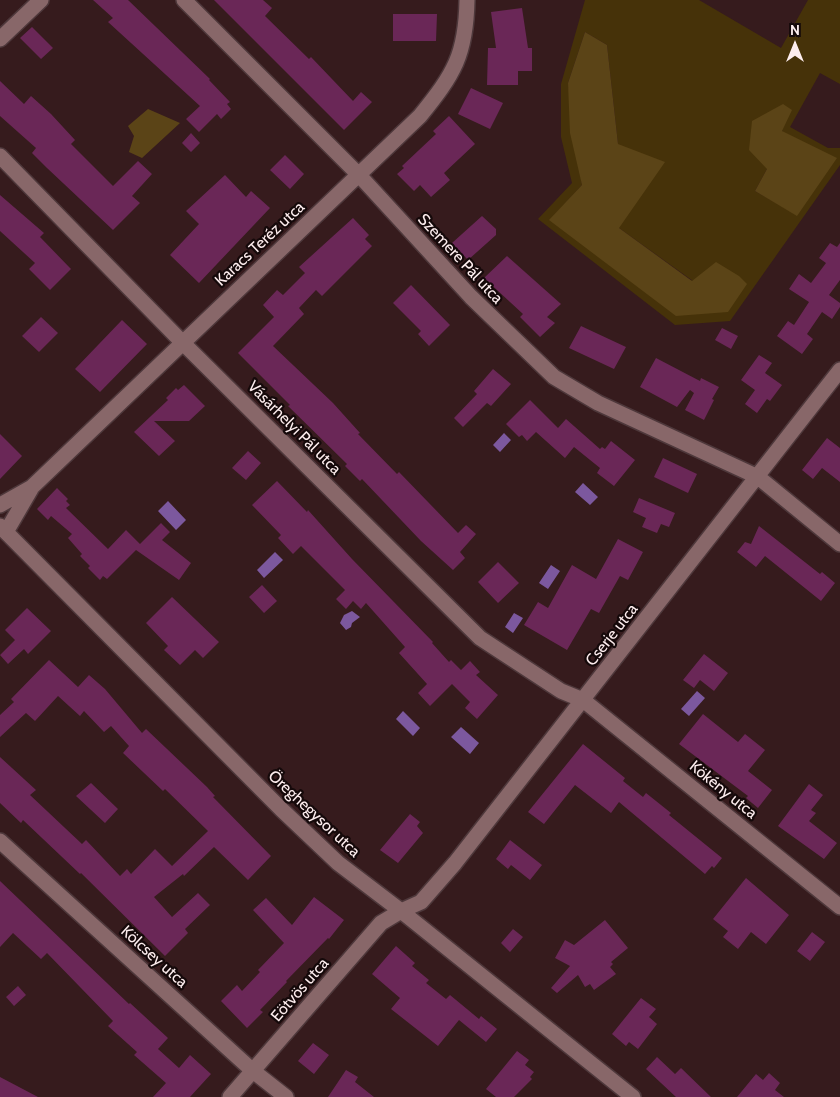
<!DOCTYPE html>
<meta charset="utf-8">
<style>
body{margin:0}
#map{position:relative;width:840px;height:1097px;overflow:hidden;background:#361b1d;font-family:Cabin,sans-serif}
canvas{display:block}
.north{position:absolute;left:770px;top:20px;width:50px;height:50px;-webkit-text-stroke:4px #15090a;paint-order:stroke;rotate:0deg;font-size:14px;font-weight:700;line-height:20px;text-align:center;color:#fdedee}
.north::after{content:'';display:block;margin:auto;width:18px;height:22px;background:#fdedee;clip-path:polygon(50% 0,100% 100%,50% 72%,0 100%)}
</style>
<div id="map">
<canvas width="840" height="1097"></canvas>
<div class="north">N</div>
</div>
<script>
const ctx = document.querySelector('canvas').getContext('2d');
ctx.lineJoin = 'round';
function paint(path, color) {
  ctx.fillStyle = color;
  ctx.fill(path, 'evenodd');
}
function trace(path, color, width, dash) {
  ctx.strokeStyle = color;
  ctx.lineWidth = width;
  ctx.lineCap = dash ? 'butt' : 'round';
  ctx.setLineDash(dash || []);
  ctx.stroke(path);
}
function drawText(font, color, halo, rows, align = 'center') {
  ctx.font = font + ' Cabin,sans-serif';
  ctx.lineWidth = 4.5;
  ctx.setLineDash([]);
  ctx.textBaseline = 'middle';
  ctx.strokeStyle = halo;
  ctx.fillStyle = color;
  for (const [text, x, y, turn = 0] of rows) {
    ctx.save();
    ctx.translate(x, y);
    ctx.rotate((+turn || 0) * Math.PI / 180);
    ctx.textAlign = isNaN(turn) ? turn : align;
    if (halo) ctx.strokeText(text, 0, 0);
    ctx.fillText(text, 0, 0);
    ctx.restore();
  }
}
paint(new Path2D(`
 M585,0H699L781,48L808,0H840V84L820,73L790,127L828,148H840V165L730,321L675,325L538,219L572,183L561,137V84ZM585,32L607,45L618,144L619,228L693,281L550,220L582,185L568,83ZM783,104L782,130L797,215L755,191L767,169Z`), '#463209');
paint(new Path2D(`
 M585,32L607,45L618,144L665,162L619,228L692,281L716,262L739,276L747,284L728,312L676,316L549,220L582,185L570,133L568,83Z
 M783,104L792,110L782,131L837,158L797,216L755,191L767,169L749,150L752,121Z
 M148,109L180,123L142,158L129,152L134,136L128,126Z`), '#5b4417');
paint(new Path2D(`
 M504,433L511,440L500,452L493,445Z
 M583,483L598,497L590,505L575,492Z
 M168,501L186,520L176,530L158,511Z
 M275,552L283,560L264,578L257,570Z
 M551,565L560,571L548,589L539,583Z
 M352,611L360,617L352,623L351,627L346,630L340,623L344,615Z
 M514,613L523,618L513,633L505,627Z
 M697,691L705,698L689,716L681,709Z
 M403,711L420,728L413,736L396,719Z
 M461,727L479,743L470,754L451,737Z`), '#7c589e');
paint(new Path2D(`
 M93,0H128L210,79L209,80L230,102L227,104L231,109L221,119L217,114L199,132L186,119L200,106L108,22L113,18Z
 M214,0H263L272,8L265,16L309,59L311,57L353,101L361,92L372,102L344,130Z
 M522,8L528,48H532V71H518V85H487L488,48H496L491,12Z
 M393,14H437L436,41H393Z
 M32,27L53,48L41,59L20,38Z
 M0,81L24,104L31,96L51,114L75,140L71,144L113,186L138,161L152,174L132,196L140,203L113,230L47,168L32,153L36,148L0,116Z
 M471,88L503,103L490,129L458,114Z
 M449,116L475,144L444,173L450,180L431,197L420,185L414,191L397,174L404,168L402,166L436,134L433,131Z
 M191,133L200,143L191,152L182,143Z
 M285,155L304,174L290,189L270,170Z
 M225,175L246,197L251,191L270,208L199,283L170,255L199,224L186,211Z
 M0,195L44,233L40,237L71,269L50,290L29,269L35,263L0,231Z
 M482,216L496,229V235L468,260L452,243Z
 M353,218L369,235L365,239L372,246L322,296L316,290L299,308L304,314L273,346L333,403L360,433L358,434L397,474L399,472L458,533L466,525L476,534L460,552L465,558L453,570L421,541L362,479L360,481L345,466L347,464L288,406L290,405L238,353L274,317L263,305L277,290L283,295L305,273L299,267Z
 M830,243L837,247L840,243V280L829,295L840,303V307L832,319L822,312L807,334L813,339L802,354L777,336L788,321L794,325L809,302L789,289L799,274L811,283L826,263L819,258Z
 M507,256L561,304L547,317L555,323L540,337L520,317L523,314L484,278Z
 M411,285L450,325L429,346L418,334L421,331L393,303Z
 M41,317L58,333L39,352L22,336Z
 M122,320L147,344L100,392L75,369Z
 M581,326L626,347L614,369L569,348Z
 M722,328L738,336L731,349L715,340Z
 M759,355L772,363L765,373L782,385L770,401L767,399L757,413L745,404L755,390L741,380Z
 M656,358L700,381L701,378L719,387L712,399L714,400L704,420L685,410L694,393L690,390L677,407L640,387Z
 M493,369L511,384L491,406L487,403L463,427L454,418L477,394L474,391Z
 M184,385L205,406L189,421H154L175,441L159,456L134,432L168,400L166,398L176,388L178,390Z
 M530,400L558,428L566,419L600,449L602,447L605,449L611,441L635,460L614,486L597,473L600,468L574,447L565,458L536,432L527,441L522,435L519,437L506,424Z
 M0,434L22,456L0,479Z
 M827,438L840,448V482L822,468L813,479L802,470Z
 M248,451L261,463L246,480L232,468Z
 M663,458L697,474L688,493L654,477Z
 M277,481L307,512L308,510L352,559L433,642L432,643L449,662L451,660L461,670L470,661L480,672L476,675L498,695L477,719L465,708L470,702L452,684L430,706L418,693L427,684L399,653L405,647L366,603L361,609L353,601L346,609L336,599L345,590L301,546L293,554L278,538L281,535L252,505Z
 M57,488L68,499L66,501L70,505L66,508L108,549L126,530L140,544L161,523L170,532L162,540L191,563L179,580L136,550L107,579L103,576L100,580L88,568L90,566L80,556L82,554L68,538L72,534L51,516L48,520L37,509Z
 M639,498L675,513L669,527L661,524L657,533L642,527L646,518L633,512Z
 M759,526L820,574L822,572L835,583L821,601L765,556L756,567L737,552L745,542L751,544Z
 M618,539L643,552L628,580L620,576L599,613L591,609L567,650L524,625L538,602L548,608L572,565L596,579Z
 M498,562L519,583L498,603L478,582Z
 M262,585L277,601L264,613L249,597Z
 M172,597L219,642L203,658L195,650L180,665L164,650L168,646L146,623Z
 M27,608L51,631L28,654L24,649L8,664L0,655L15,640L5,630Z
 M704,654L728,673L714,691L700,680L694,688L683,680Z
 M49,660L78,687L89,675L105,689L142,733L146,729L207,787L215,796L213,797L271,856L248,880L214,847L184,876L183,874L154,897L172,917L198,893L210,905L185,929L188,933L165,956L81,873L80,874L23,820L21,823L0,803V757L36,790L30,795L82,844L86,840L120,876L127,869L131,874L155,849L172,866L208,831L165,789L163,791L123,753L129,746L111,726L104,732L84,711L80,716L58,696L35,721L26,713L0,737V715L14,702L11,699Z
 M703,714L738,742L745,734L765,750L748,771L772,790L758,808L746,798L748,796L679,744Z
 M583,744L625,778L623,781L643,797L646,793L671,813L669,815L722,858L714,868L712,866L705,874L619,802L611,813L575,785L544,824L528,812Z
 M91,783L118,809L105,823L76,796Z
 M809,784L823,795L811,810L816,813L809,821L837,843L824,859L778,826Z
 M410,814L420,822L417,826L423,833L398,863L380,850Z
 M510,840L542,865L530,880L511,865L508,869L496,859Z
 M746,878L789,915L766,944L751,932L738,949L723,937L728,931L713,919Z
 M0,881L129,1004L130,1003L168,1038L158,1049L179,1068L190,1055L211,1074L190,1097H153L166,1083L134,1055L137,1052L108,1026L113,1021L47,953L41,959L13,933L0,947Z
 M314,897L344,920L329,939L328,938L286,981L287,982L260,1010L263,1012L247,1028L221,1001L237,985L242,991L260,972L258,970L284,943L253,910L266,898L292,925Z
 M605,920L628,948L611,962L613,964L610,967L616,974L594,990L590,984L585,987L578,975L557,993L551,988L570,966L555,958L565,940L574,945Z
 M513,929L523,937L510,952L501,943Z
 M812,932L825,942L810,961L797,951Z
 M396,946L415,963L412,966L429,980L426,983L446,999L450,995L479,1019L481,1016L497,1029L486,1042L459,1020L438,1046L391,1009L400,998L372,974Z
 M18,986L26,995L14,1006L6,997Z
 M641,998L656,1009L649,1017L657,1024L638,1049L629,1042L626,1046L612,1034Z
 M313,1043L329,1055L314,1074L298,1061Z
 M517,1051L529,1060L525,1065L534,1072L530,1077L532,1079L514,1097H496L486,1089Z
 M657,1057L675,1074L681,1068L711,1097H676L646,1069Z
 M346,1070L358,1077L355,1082L374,1097H328Z
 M769,1073L780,1083L775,1090L784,1097H737L756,1074L763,1080Z
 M0,1077L38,1097H0Z`), '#6a2757');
const street = new Path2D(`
 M184,0L359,175L471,297L554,377L598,403L758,477L840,544
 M0,39L41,0
 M0,156L182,342L480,638L561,691L583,700L840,907
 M0,505L32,487L420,116C454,74 466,55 467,0
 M0,526L281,809L338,863L401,911L633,1097
 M6,532L31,489
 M0,841L253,1071L286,1097
 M230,1097L381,923L401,911L421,902L455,863L840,370`);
trace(street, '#4e383b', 18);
trace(street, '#886769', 15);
drawText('16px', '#fdedee', '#15090a', [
 ["Karacs Teréz utca",260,244,-43],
 ["Szemere Pál utca",460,259,47],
 ["Vásárhelyi Pál utca",294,428,45],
 ["Cserje utca",612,635,-52],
 ["Kökény utca",723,790,39],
 ["Öreghegysor utca",314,814,43],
 ["Kölcsey utca",154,957,42],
 ["Eötvös utca",300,990,-49]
]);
</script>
